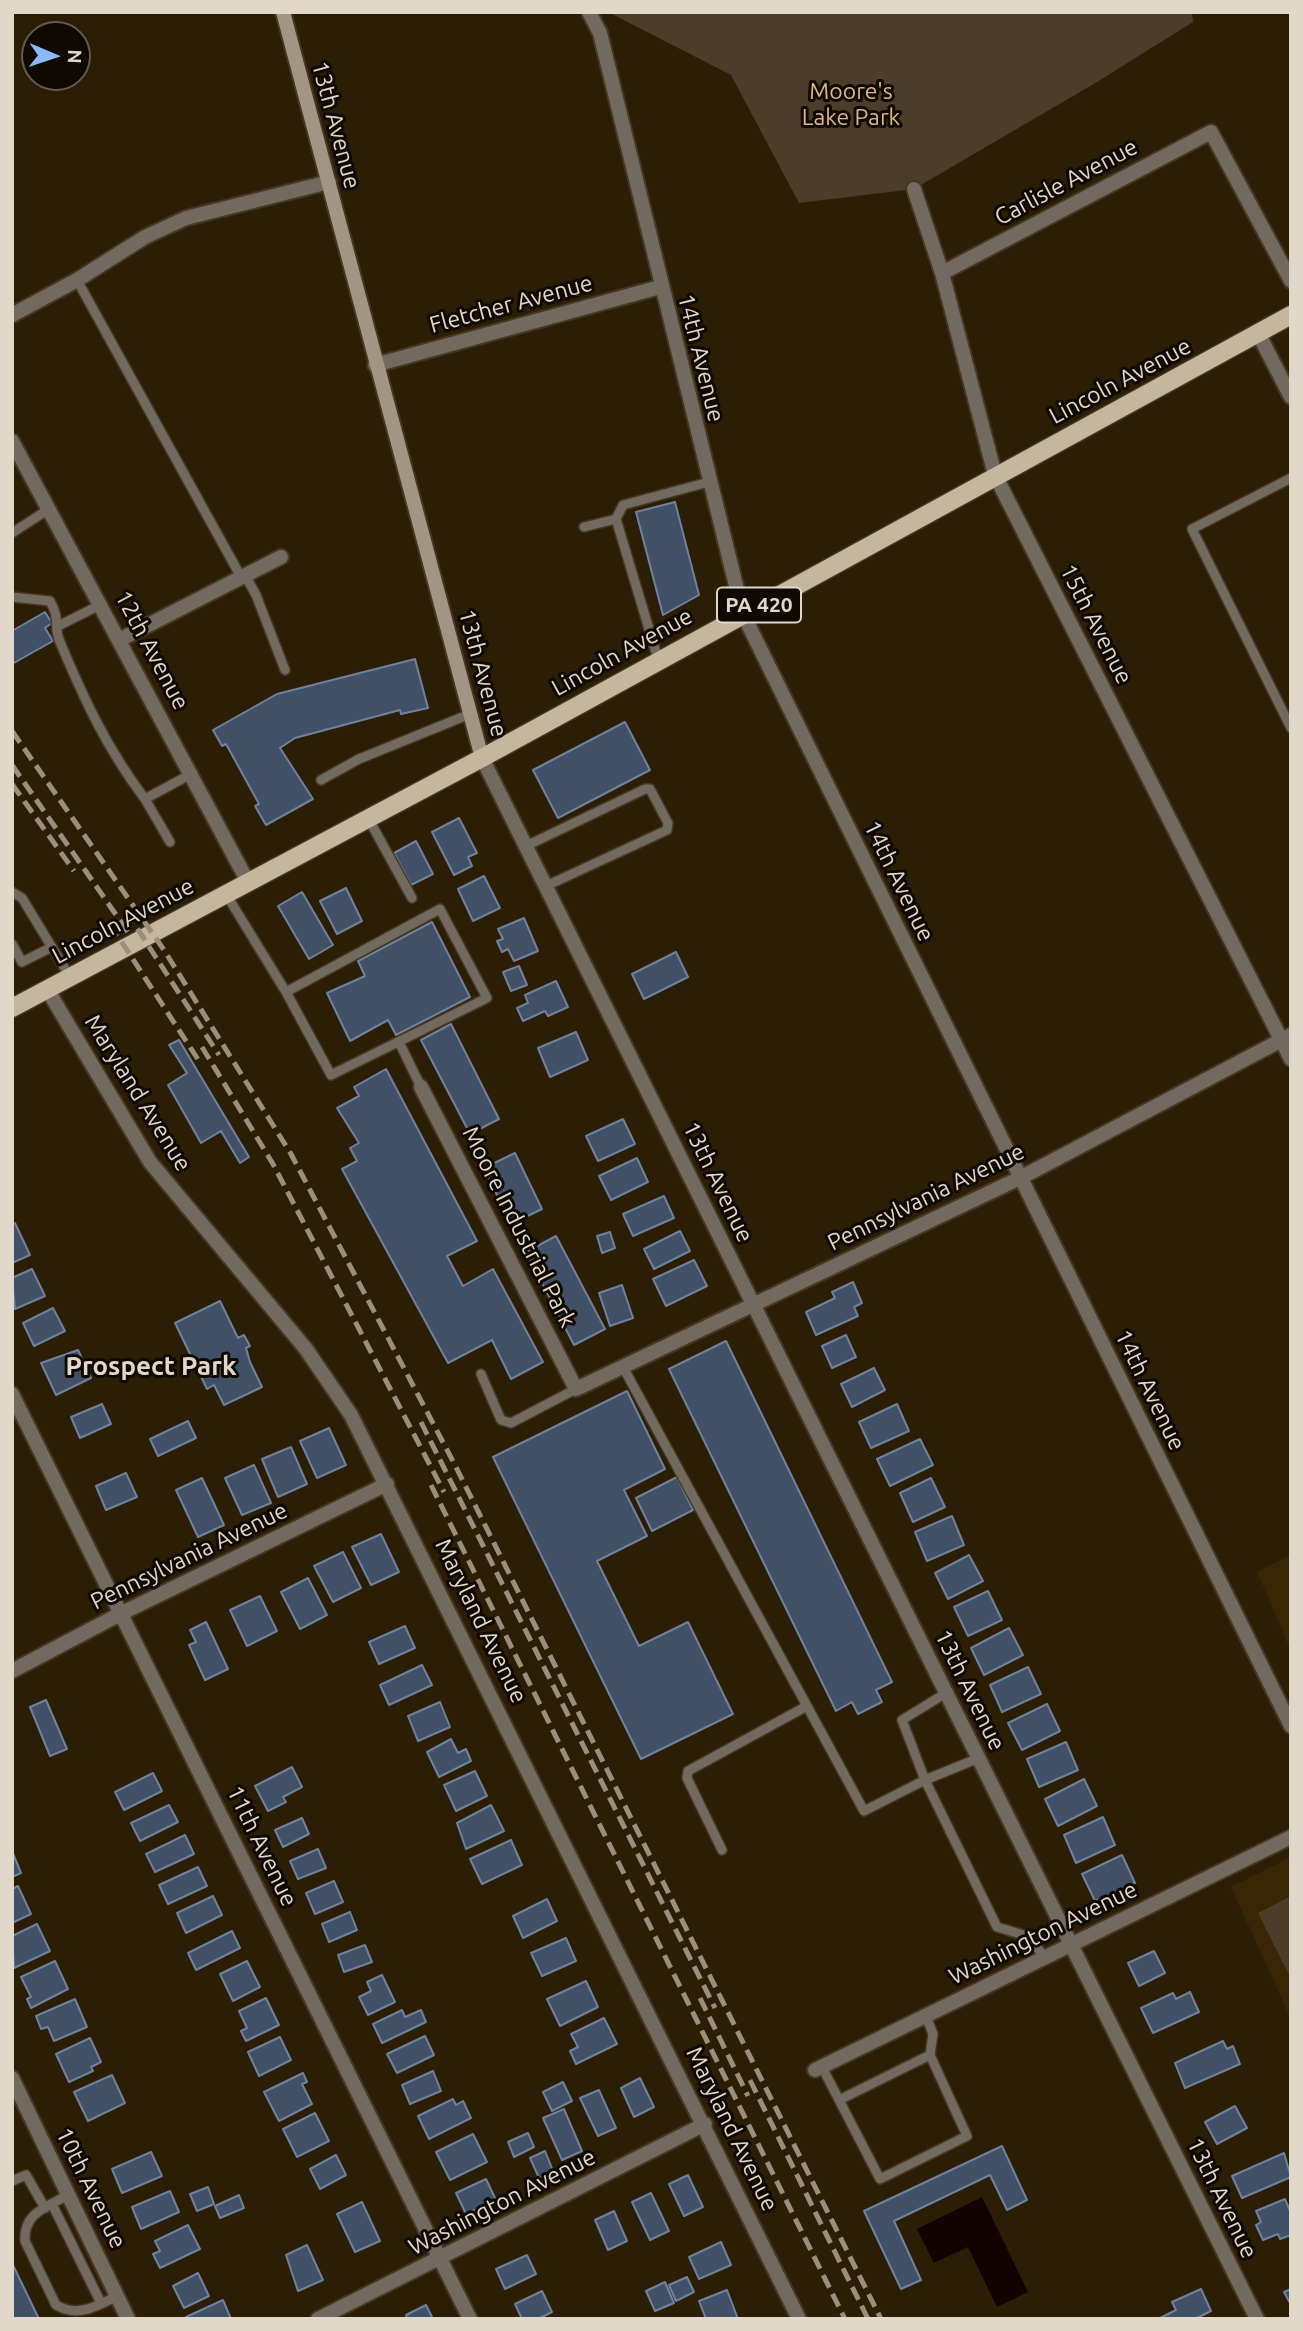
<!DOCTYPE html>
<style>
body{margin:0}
#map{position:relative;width:1303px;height:2331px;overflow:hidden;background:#2c1d05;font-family:Ubuntu,sans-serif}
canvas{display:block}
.frame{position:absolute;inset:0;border:14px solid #e2d8ca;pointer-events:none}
.north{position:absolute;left:21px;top:21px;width:70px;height:70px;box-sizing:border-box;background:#0f0902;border:2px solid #635c52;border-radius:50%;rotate:92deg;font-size:19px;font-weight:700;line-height:28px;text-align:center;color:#e2d8ca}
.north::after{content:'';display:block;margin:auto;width:24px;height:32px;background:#8bb9fc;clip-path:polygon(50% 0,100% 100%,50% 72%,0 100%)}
</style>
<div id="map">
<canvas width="1303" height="2331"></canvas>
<div class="frame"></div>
<div class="north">N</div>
</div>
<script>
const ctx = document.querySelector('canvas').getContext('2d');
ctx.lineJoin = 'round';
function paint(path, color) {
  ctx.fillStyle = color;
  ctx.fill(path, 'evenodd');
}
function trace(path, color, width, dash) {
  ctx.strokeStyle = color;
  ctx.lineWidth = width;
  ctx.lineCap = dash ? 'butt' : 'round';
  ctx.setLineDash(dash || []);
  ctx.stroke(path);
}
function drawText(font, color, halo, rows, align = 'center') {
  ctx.font = font + ' Ubuntu,sans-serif';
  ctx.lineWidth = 6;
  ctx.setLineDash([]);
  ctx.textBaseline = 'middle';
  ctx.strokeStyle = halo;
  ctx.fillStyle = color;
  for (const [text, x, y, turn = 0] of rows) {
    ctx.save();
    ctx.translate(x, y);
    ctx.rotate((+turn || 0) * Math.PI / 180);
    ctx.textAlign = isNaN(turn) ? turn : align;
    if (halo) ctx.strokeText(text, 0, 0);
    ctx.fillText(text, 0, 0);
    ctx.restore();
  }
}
paint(new Path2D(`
 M1291,1555V1651L1257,1572Z
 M1291,1857V2019L1231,1887Z`), '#382605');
paint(new Path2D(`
 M608,12H1192L1193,22L1097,82L914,189L799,203L731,75Z
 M1291,1896V1979L1258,1913Z`), '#4b3d29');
paint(new Path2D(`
 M982,2197L1028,2292L997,2307L968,2247L934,2263L917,2229Z`), '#120300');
const building = new Path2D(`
 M675,502L699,595L663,615L636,512Z
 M45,612L52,623L45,628L53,641L12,664V631Z
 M415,659L428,708L401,714L400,710L295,738L280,748L313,799L266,825L255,806L259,804L226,744L222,746L213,730L277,694Z
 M625,722L650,770L558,818L533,770Z
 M459,818L477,853L468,857L472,866L454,875L432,832Z
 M416,841L433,874L411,885L394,853Z
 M484,876L500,908L473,921L458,889Z
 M346,888L362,921L337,934L320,901Z
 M302,892L333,945L309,959L278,906Z
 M524,918L538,951L514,961L508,949L502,952L497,941L503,939L498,929Z
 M432,922L470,997L396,1035L388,1020L350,1041L327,993L365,976L358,961Z
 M676,952L688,977L644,999L632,974Z
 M519,966L527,985L511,991L503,972Z
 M556,981L568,1007L548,1016L545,1011L523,1021L517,1008L528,1003L525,995Z
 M451,1024L499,1119L470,1134L421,1040Z
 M576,1032L588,1060L550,1077L538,1048Z
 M179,1040L249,1157L240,1163L221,1131L201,1143L168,1085L187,1073L169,1045Z
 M386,1069L477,1241L447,1256L463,1286L493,1269L543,1362L511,1379L492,1340L448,1363L342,1169L357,1161L350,1148L359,1143L337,1108L359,1096L354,1087Z
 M623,1119L635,1144L598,1161L586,1136Z
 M515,1153L542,1209L511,1224L484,1168Z
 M637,1158L648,1182L611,1200L599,1176Z
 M664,1196L674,1218L633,1236L623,1214Z
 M15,1223L30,1255L12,1263V1225Z
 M680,1231L690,1251L654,1269L644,1249Z
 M610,1232L615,1248L602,1253L597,1236Z
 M556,1236L605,1329L574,1345L526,1252Z
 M694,1260L707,1286L666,1306L653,1279Z
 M32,1269L45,1296L15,1309L12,1278Z
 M853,1282L862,1303L854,1307L858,1316L816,1335L806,1312L835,1298L832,1292Z
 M622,1285L633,1318L610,1326L599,1293Z
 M220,1301L238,1338L244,1335L250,1346L246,1348L250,1362L262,1387L224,1405L214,1385L207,1389L175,1323Z
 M53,1308L65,1331L34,1346L23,1323Z
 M846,1335L856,1357L832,1368L822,1346Z
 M726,1341L892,1682L876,1690L882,1702L858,1714L852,1702L836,1711L669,1369Z
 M78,1350L91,1378L56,1395L41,1363Z
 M874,1368L885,1390L852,1407L841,1384Z
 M627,1391L665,1469L624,1490L647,1536L597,1561L639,1646L688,1622L733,1714L641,1759L493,1457Z
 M102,1404L111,1424L80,1438L71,1417Z
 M897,1404L909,1431L871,1448L859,1422Z
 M188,1421L196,1438L158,1456L150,1439Z
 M329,1428L346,1465L317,1478L300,1441Z
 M920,1439L933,1465L890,1486L877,1459Z
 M291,1447L307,1484L278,1497L262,1459Z
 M254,1465L271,1503L242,1515L225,1478Z
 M126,1473L137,1497L106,1510L96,1486Z
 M677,1477L693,1510L652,1531L636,1498Z
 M202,1478L224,1525L198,1537L176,1490Z
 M931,1478L945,1507L913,1522L900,1493Z
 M952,1516L964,1545L927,1561L915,1532Z
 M381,1534L399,1572L371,1585L352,1547Z
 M343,1552L361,1588L333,1602L314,1566Z
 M969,1555L983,1581L948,1599L935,1573Z
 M308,1578L327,1615L300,1629L281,1592Z
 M988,1591L1002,1620L968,1636L954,1607Z
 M260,1596L277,1631L247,1646L230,1610Z
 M206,1622L228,1669L205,1680L189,1645L196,1642L190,1630Z
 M405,1626L415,1648L379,1664L369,1642Z
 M1009,1628L1023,1655L984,1675L971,1648Z
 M422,1665L432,1685L389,1705L380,1685Z
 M1028,1667L1041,1694L1002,1712L990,1685Z
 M46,1700L67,1749L50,1756L30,1707Z
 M440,1702L450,1727L418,1741L408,1716Z
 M1047,1704L1060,1731L1022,1750L1008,1723Z
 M451,1739L458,1753L466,1749L471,1761L439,1777L427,1752Z
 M1066,1742L1078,1770L1039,1787L1027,1759Z
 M292,1767L302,1787L283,1797L286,1802L268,1811L255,1786Z
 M475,1771L487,1796L456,1811L444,1785Z
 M153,1773L162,1791L124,1810L115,1792Z
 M1084,1779L1097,1806L1058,1826L1045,1799Z
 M169,1805L178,1822L140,1841L131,1823Z
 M491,1805L504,1831L466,1849L457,1823Z
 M1103,1817L1115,1845L1076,1863L1064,1835Z
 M302,1818L309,1834L283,1847L275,1830Z
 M185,1835L194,1854L155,1872L146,1854Z
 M511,1840L522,1865L482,1884L470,1859Z
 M318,1849L326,1868L298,1879L290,1861Z
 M12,1851L21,1873L12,1877Z
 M1122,1855L1135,1883L1095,1901L1082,1874Z
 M198,1867L207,1886L168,1904L159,1885Z
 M334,1881L343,1902L315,1914L306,1893Z
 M18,1886L31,1914L12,1923V1889Z
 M213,1896L222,1915L186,1933L177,1913Z
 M547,1899L557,1921L523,1938L513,1916Z
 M350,1912L357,1930L329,1942L322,1924Z
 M37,1924L50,1951L14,1968L12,1936Z
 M232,1931L240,1948L196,1970L188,1953Z
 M566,1938L576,1961L542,1976L531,1953Z
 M365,1945L372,1962L344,1972L338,1955Z
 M1154,1951L1165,1973L1139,1986L1128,1963Z
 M55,1961L68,1989L31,2008L27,1999L31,1997L21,1977Z
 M247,1961L260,1987L233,2001L220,1974Z
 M382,1975L395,2002L368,2015L359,1997L371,1991L367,1982Z
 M586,1981L598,2007L560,2026L547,1999Z
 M1190,1992L1199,2012L1153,2033L1141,2008L1173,1993L1176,1999Z
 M266,1998L279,2025L246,2041L241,2031L247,2028L239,2011Z
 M75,1999L87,2027L54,2041L48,2027L41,2029L36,2016Z
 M402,2010L405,2017L421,2010L426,2022L382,2043L373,2024Z
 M604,2018L617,2044L576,2064L570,2051L578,2047L571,2034Z
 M425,2036L434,2055L397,2073L387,2054Z
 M280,2037L291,2060L259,2076L248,2052Z
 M90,2038L101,2062L91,2067L93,2071L69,2082L56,2054Z
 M1223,2041L1227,2049L1233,2046L1240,2064L1185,2088L1175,2063Z
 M433,2071L441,2091L410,2104L402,2085Z
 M303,2073L307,2082L302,2084L312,2104L279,2121L264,2092Z
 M112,2075L125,2103L88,2121L74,2092Z
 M640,2078L654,2107L634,2117L621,2088Z
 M563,2082L572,2101L552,2111L543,2092Z
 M599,2090L616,2128L598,2136L580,2098Z
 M453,2099L456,2105L463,2101L471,2118L429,2139L418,2116Z
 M1235,2106L1247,2128L1217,2144L1205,2122Z
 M564,2109L582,2151L562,2160L543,2118Z
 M315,2113L329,2141L297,2157L283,2129Z
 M528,2133L534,2147L514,2157L508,2142Z
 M473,2134L487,2162L450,2180L436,2152Z
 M1002,2146L1027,2200L1007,2210L990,2175L894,2221L921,2280L901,2289L864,2211Z
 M545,2151L553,2171L539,2178L530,2158Z
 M151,2152L162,2176L122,2193L112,2169Z
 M1284,2153L1291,2177L1242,2198L1232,2176Z
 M336,2155L346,2175L320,2189L310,2169Z
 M688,2175L703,2207L684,2216L669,2184Z
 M486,2179L496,2200L466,2214L456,2193Z
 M208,2187L214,2204L197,2211L190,2194Z
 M170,2191L179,2212L141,2229L132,2207Z
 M651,2193L669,2231L650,2240L632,2202Z
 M239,2195L244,2208L220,2218L215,2206Z
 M1285,2199L1291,2213V2235L1280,2239L1278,2234L1263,2240L1256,2225L1261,2222L1256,2211Z
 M362,2202L380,2241L355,2252L337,2214Z
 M614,2211L627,2241L608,2250L595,2220Z
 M188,2225L200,2249L160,2268L153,2254L160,2251L155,2241Z
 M721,2242L731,2265L699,2279L689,2257Z
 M307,2245L323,2280L298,2291L286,2255Z
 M527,2255L536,2274L505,2289L496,2269Z
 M12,2263L39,2319H12Z
 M198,2273L209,2296L184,2308L173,2286Z
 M687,2277L694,2292L676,2301L669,2285Z
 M665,2282L674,2303L655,2311L646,2291Z
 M1201,2289L1211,2311L1195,2319H1158L1176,2310L1172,2302Z
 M1291,2289V2305L1284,2292Z
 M727,2290L738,2319H706L699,2301Z
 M542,2291L552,2312L538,2319H522L515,2304Z
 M223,2300L231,2319H187L186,2317Z
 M426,2305L433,2319H407L406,2315Z`);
paint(building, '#405067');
trace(building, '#70829b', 2);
const lane = new Path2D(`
 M77,280L241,577
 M1291,478L1192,529L1291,728
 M584,527L616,519
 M12,533L49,509
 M245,575L256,595L285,670
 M12,597L50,601C61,620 53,626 60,642C84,699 107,749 145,799
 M58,626L102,604
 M658,659L616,519L623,505L709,482
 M321,780L359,759L470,714
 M368,818L412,898
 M170,842L145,799L191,774
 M526,846L645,789H650L668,823L667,830L546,886
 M12,892L22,898L70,977
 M226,894L286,992L440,909L487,998L331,1075L286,992
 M12,944L22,962L52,947
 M399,1042L421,1087
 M623,1367L864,1811L925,1780L979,1758
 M481,1374L501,1420L511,1423L576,1389
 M946,1693L902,1720L925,1780L997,1927L1027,1936L1045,1957
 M722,1850L687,1778L688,1771L807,1706
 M822,2067L880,2179L967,2136L930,2055L933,2034L926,2016
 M839,2100L930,2055
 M12,2181L26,2175L45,2208
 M68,2195C47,2207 23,2213 25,2241L56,2305C78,2318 97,2306 117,2296
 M52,2204L101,2303`);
const street = new Path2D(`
 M589,12L600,33L743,614L1291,1726
 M914,189L942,273L995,475L1291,1059
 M942,273L1211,132L1291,281
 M12,315L77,280L145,237L186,218L329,182
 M1259,335L1291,397
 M375,365L660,287
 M12,441L248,882
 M121,639L281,557
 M482,758L1257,2319
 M47,989L150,1162L306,1349L351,1415L799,2319
 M421,1087L576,1389L1020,1178L1291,1035
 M12,1394L470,2319
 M12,1671L122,1613L387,1484
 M815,2070L1291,1837
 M12,2078L128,2319
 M318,2319L705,2124`);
const secondary = new Path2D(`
 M283,12L482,758`);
const primary = new Path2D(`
 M12,1008L482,758L1291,315`);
trace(lane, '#453721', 12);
trace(street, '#453721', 18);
trace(secondary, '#453721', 18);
trace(primary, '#453721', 21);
trace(lane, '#726a5f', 9);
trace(street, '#726a5f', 14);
trace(secondary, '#a19583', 14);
trace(primary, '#c6b69e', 18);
trace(new Path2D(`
 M12,731L164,950L291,1154L455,1465L881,2319
 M12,765L128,932
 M12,784L74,871
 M126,911L219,1055
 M110,924L201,1064
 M202,1047L273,1164L444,1492
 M421,1422L715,2008
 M431,1485L845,2319
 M700,1998L748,2096
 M750,2080L868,2319`), '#9a8e7c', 5, [14, 7]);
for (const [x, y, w] of [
 [759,605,84]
]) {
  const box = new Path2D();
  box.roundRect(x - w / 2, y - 17.5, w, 35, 5);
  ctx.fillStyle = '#0f0902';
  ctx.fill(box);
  trace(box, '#e2d8ca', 2);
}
drawText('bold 21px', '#e2d8ca', null, [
 ["PA 420",759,605]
]);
drawText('23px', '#ddb87f', '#0f0902', [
 ["Moore's",851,91],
 ["Lake Park",851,117]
]);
drawText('23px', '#e2d8ca', '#0f0902', [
 ["13th Avenue",336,125,75],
 ["Carlisle Avenue",1066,182,-28],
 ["Fletcher Avenue",511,304,-15],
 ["14th Avenue",701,358,76],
 ["Lincoln Avenue",1120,381,-28],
 ["15th Avenue",1096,624,63],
 ["12th Avenue",152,650,62],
 ["Lincoln Avenue",622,652,-29],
 ["13th Avenue",483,673,75],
 ["14th Avenue",899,881,64],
 ["Lincoln Avenue",123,921,-28],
 ["Maryland Avenue",138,1093,58],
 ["13th Avenue",718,1182,64],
 ["Pennsylvania Avenue",926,1197,-26],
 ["Moore Industrial Park",519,1227,63],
 ["14th Avenue",1150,1390,64],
 ["Pennsylvania Avenue",189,1556,-26],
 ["Maryland Avenue",481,1621,64],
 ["13th Avenue",970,1690,64],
 ["11th Avenue",262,1846,64],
 ["Washington Avenue",1043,1933,-26],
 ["Maryland Avenue",732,2129,64],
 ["10th Avenue",91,2188,64],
 ["13th Avenue",1222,2198,64],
 ["Washington Avenue",502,2202,-27]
]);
drawText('bold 26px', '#e2d8ca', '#0f0902', [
 ["Prospect Park",151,1366]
]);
</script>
